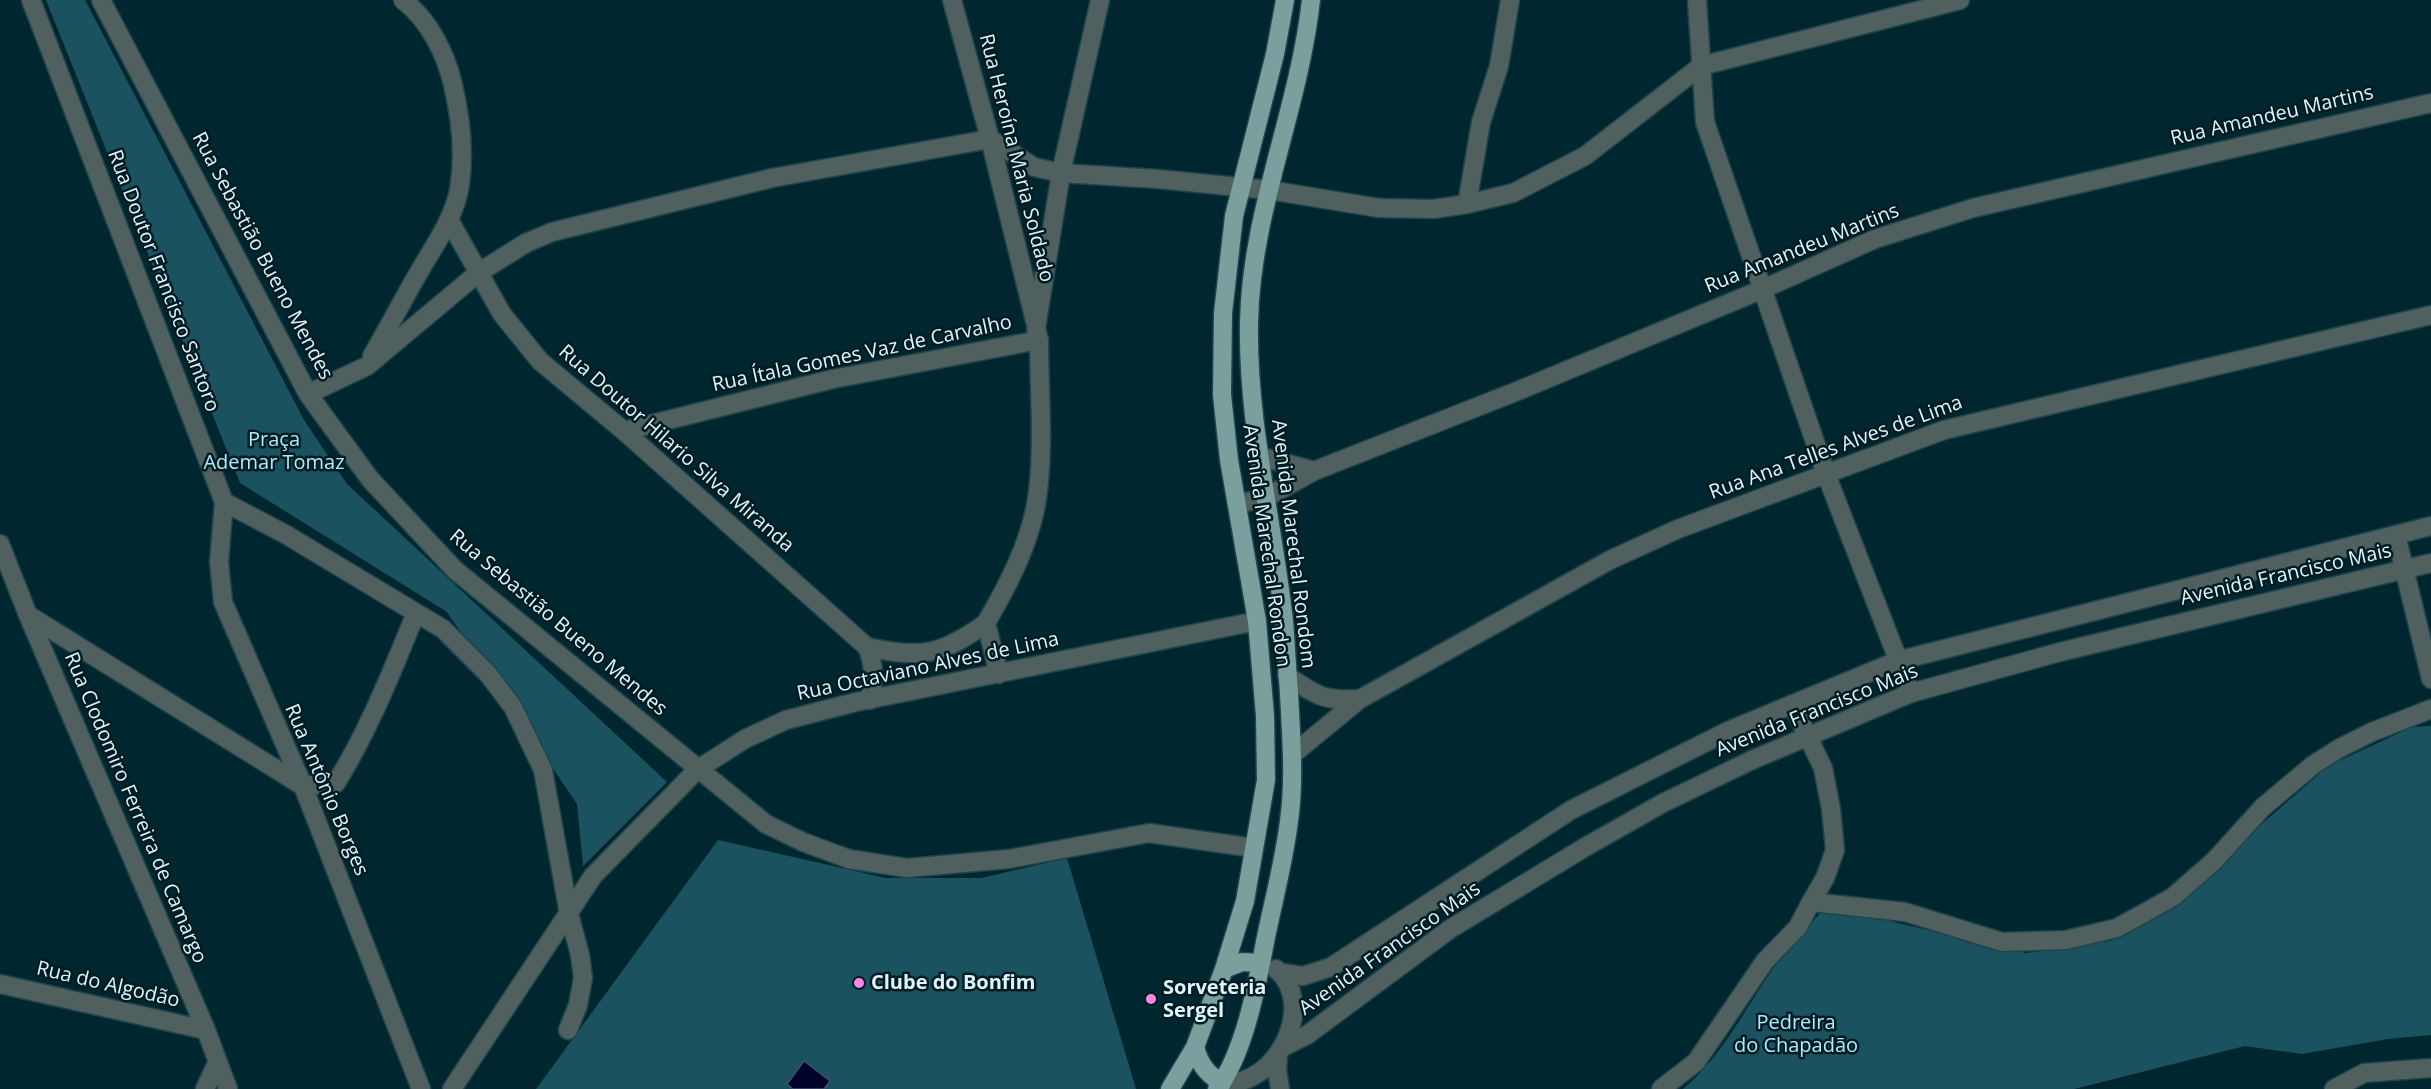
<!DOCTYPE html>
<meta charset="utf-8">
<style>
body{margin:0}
canvas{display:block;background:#00272f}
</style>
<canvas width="2431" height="1089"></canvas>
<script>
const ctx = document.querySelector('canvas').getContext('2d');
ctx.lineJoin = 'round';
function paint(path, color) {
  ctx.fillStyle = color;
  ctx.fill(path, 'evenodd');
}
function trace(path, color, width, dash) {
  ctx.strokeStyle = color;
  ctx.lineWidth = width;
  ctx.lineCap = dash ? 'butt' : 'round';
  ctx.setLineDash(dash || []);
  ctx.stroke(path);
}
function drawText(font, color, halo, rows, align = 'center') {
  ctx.font = font + ' "Open Sans",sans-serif';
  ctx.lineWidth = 5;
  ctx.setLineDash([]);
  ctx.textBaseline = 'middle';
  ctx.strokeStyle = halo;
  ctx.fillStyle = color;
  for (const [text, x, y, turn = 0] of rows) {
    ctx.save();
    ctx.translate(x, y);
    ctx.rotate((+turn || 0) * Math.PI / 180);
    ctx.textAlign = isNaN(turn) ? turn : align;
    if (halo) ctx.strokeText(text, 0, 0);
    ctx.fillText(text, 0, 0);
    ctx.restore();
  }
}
paint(new Path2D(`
 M46,0H85L304,420L347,484L667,782L583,866L577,804L447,612L240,483Z
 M2431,726V1035L2388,1039L2302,1054L2245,1046L2074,1089H1683C1722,1056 1743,1012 1772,970C1786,950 1804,932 1820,913L1885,920L2026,953L2110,941L2175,907L2255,830L2328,766L2412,727Z
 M718,840L886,878H981L1067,858L1136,1089H536Z`), '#1a525f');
const water = new Path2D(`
 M804,1061L830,1081L824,1089H793L787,1084Z`);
paint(water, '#00042b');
trace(water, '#434c69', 1.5);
const minor = new Path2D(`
 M31,0L224,502L285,534L443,629L488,674L513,707L543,770L569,914L580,955L583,978L578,1005L568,1030
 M101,0L308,394L370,479L455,570L766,824L803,842L849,859L907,868L1009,859L1149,833L1254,848
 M952,0L990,139L1035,321
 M1697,0L1705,122L1826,474L1911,693
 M1467,204L1481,122L1499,66L1510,0
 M449,220L502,314L540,361L624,431L867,647C875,666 874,680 870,700
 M372,356C388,328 403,300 419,272C434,246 453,220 459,190C465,155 461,119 453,85C446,54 429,20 403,0
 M308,394L367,366L478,273L526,243L552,232L772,178L990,139L1034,167L1061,173L1158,179L1269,190L1379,208L1434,209L1467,204L1513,193L1585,156L1701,66L1960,0
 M624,431L833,379L1039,340
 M1259,456L1314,471
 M224,502L219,562L223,602L303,786L421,1089
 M1237,504L1265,498L1314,471L1515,392L1763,289L1875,239L1973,208L2431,103
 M2396,535L2431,679
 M0,544L28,615L206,1030L228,1089
 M28,615L303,786L336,783C369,730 392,671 416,613
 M867,647C921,659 942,655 986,623
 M999,674L986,623C1007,587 1028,547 1036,505C1045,451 1039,394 1039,340L1036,328L1061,173L1100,0
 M1287,676C1318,696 1322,701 1360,699
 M1792,704L1823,768L1831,809L1835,850L1825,878L1811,902
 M1293,754L1360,699L1610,560L1678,529L1944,430L2431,315
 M1282,973L1303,976L1331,967L1571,810L1728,731L1897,661L2431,526
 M0,984L206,1030
 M1283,1047L1307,1035L1450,929L1587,846L1663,803L1752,760L1911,693L2060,652L2431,563
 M1278,1056L1277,1070L1280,1089
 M1222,1083C1277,1088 1318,1004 1276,969
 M205,1089L217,1063
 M452,1089L593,876L698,769L745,739L786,720L856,702L1257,621
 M1661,1089L1696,1062L1765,961L1798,927L1811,902L1905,912L2002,942L2066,940L2117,928L2173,897L2214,861L2263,807L2313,765L2340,748L2372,732L2431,709
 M2334,1089L2364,1073L2431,1068`);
const major = new Path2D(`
 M1224,969L1242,962L1261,963
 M1195,1047C1200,1065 1206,1073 1222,1083
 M1170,1089L1195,1047L1224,969L1245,901L1266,780L1265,716L1257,621L1229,460L1222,395L1223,313L1234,216L1275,54L1285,0
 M1217,1089C1244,1054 1257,985 1265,942C1273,902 1284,862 1289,821C1295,779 1291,736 1289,693C1287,669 1286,645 1284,621C1273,521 1247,423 1249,322C1251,212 1299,109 1311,0`);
trace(minor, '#1f444c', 21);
trace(major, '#1f444c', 21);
trace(minor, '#4f605f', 18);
trace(major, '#7b9f9d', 18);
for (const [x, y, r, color] of [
 [859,983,6,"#fe85e0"],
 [1151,999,6,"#fe85e0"]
]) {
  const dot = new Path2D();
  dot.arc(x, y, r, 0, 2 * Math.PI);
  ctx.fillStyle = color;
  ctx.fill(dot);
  trace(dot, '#001c23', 2);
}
drawText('20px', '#e0f5fb', '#001c23', [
 ["Rua Amandeu Martins",2272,116,-13],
 ["Rua Heroína Maria Soldado",1016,158,76],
 ["Rua Amandeu Martins",1802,249,-22],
 ["Rua Sebastião Bueno Mendes",262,256,62],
 ["Rua Doutor Francisco Santoro",163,281,69],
 ["Rua Ítala Gomes Vaz de Carvalho",862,354,-12],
 ["Rua Ana Telles Alves de Lima",1836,448,-20],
 ["Rua Doutor Hilario Silva Miranda",676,449,41],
 ["Avenida Marechal Rondom",1293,544,83],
 ["Avenida Marechal Rondon",1266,546,82],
 ["Avenida Francisco Mais",2286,575,-13],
 ["Rua Sebastião Bueno Mendes",558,623,40],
 ["Rua Octaviano Alves de Lima",928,667,-12],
 ["Avenida Francisco Mais",1817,711,-22],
 ["Rua Antônio Borges",326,790,67],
 ["Rua Clodomiro Ferreira de Camargo",135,808,67],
 ["Avenida Francisco Mais",1390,949,-35],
 ["Rua do Algodão",108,985,13]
]);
drawText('20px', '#adecfc', '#001c23', [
 ["Praça",274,440],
 ["Ademar Tomaz",274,463],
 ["Pedreira",1796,1023],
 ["do Chapadão",1796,1046]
]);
drawText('bold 20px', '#e0f5fb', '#001c23', [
 ["Clube do Bonfim",871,983],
 ["Sorveteria",1163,988],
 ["Sergel",1163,1011]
], 'left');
</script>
